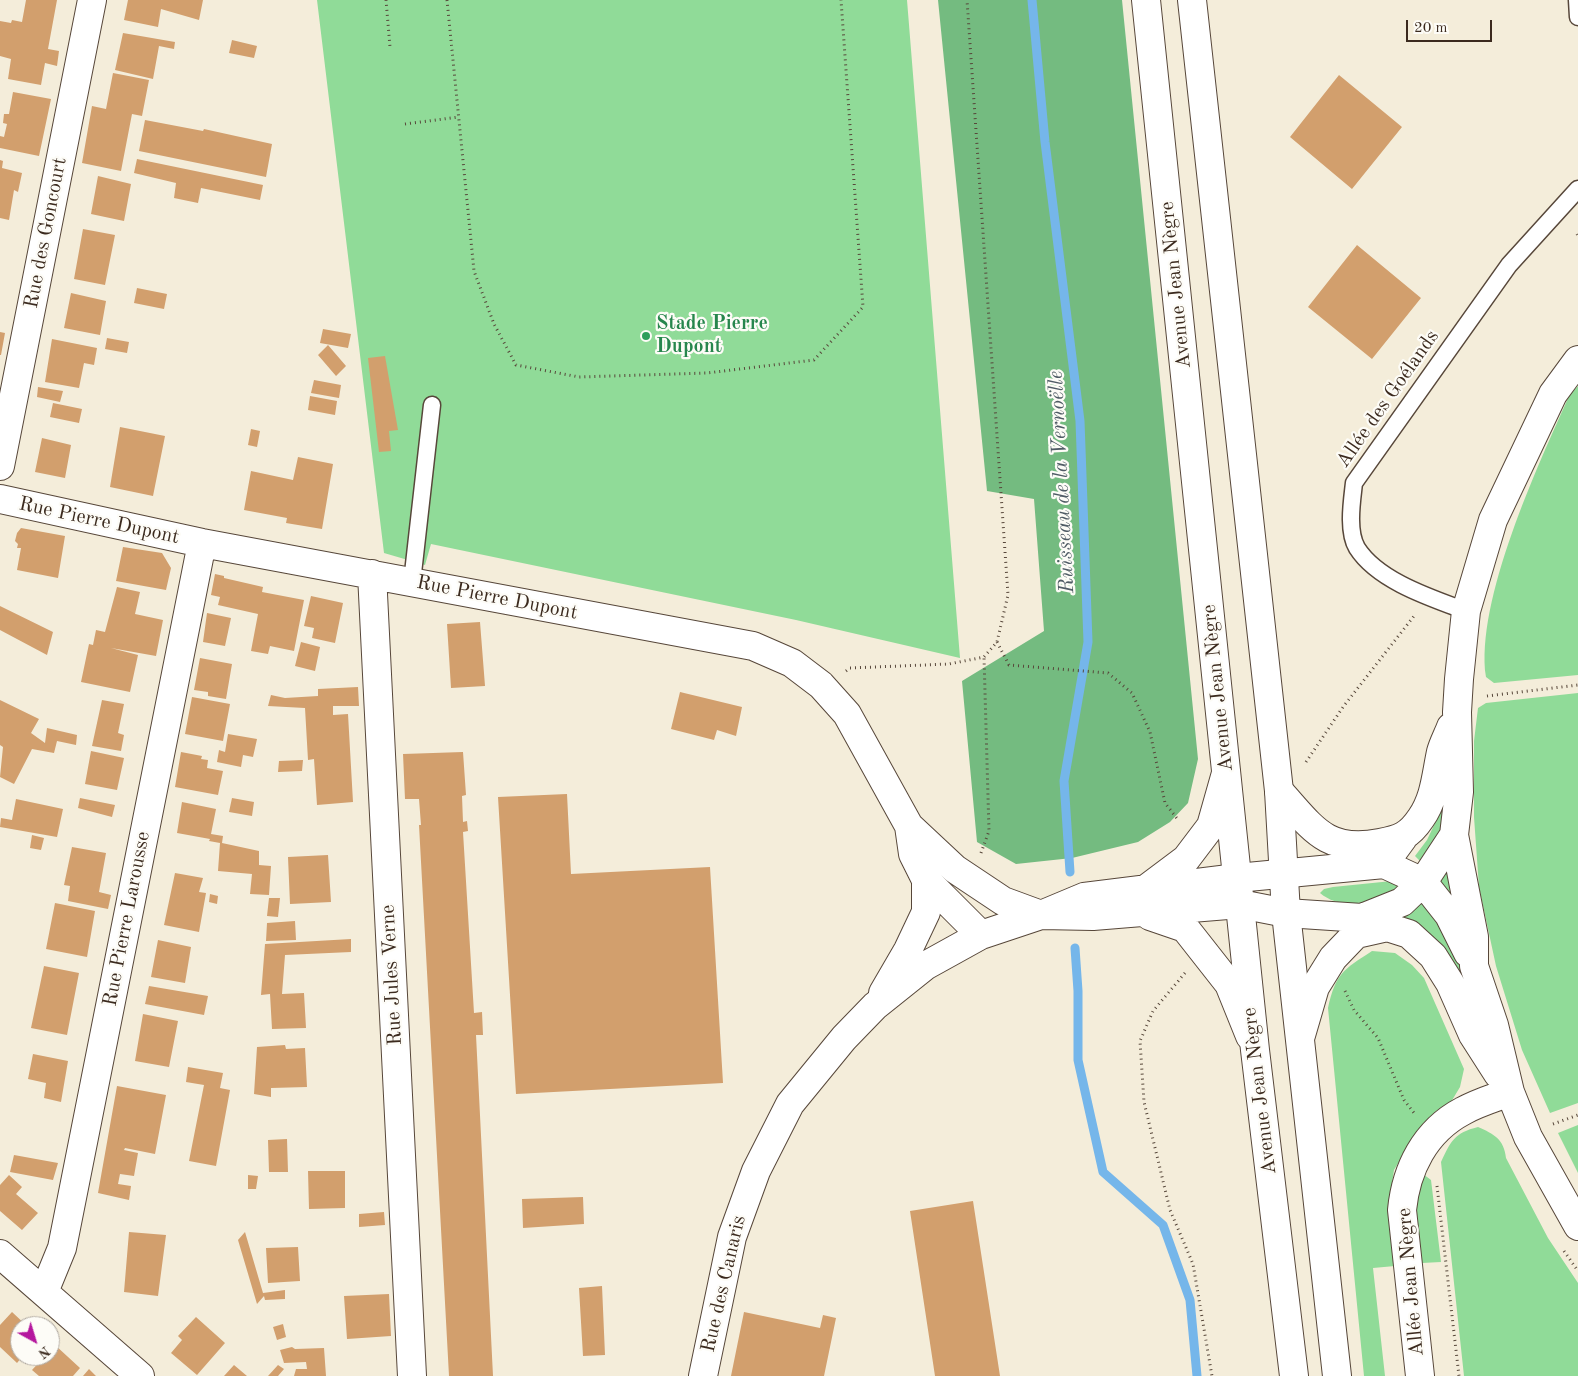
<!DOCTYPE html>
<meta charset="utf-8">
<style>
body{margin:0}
#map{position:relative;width:1578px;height:1376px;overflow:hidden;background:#f4edda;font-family:"Old Standard TT",serif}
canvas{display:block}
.north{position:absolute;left:10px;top:1316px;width:50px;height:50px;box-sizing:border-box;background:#fdfcf7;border:1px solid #afa8a0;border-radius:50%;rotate:141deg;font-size:14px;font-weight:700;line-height:20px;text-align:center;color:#3b2a1e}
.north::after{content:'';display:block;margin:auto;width:18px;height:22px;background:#b5179e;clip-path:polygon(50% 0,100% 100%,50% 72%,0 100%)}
.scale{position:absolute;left:1406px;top:20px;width:86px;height:22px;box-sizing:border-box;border:2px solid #3b2a1e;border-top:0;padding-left:6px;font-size:15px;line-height:18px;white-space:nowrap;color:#3b2a1e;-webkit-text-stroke:4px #fdfcf7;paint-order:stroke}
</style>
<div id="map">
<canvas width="1578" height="1376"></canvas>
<div class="north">N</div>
<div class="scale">20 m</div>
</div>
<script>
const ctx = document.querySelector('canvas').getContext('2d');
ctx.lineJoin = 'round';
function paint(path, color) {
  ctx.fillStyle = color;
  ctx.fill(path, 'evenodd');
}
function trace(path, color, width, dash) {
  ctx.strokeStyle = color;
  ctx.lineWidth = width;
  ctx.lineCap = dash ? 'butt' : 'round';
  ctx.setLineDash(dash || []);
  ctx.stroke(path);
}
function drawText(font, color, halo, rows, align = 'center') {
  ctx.font = font + ' "Old Standard TT",serif';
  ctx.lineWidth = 4.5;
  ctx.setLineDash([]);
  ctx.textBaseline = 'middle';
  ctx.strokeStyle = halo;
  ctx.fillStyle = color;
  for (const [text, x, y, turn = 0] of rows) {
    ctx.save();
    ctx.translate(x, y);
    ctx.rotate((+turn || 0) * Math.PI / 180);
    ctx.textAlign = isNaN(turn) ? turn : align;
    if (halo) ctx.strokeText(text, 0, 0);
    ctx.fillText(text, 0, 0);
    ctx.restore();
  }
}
paint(new Path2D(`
 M317,0H907L960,658L796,620L431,544L425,565L384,553Z
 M1578,386V675L1494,683L1486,677C1475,601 1538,465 1570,394Z
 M1578,693V1103L1550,1113L1522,1050L1496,966L1479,887L1474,817V741L1478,708L1486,703Z
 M1446,800L1448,806L1437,844L1422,863L1415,856L1427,840Z
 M1453,860L1458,908L1439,882Z
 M1392,881L1402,886L1399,890C1374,900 1344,913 1320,893L1324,889L1333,887Z
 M1422,898C1454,934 1467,981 1483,1025L1397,918Z
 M1372,951L1395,953L1412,965L1424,978L1464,1069L1460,1087L1451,1102L1436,1111L1421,1126L1394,1170L1389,1203L1395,1266L1373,1268L1385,1376H1364L1328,1008C1336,973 1343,970 1372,951Z
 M1578,1125V1173L1558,1133Z
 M1478,1127C1494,1134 1504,1139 1506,1158L1548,1238L1578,1283V1376H1464L1441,1162C1451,1141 1454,1133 1478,1127Z
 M1423,1174L1431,1180L1441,1262L1422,1263L1415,1200Z`), '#90db98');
paint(new Path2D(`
 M938,0H1122L1198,759L1188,803L1170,822L1138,842L1072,858L1016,864L977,842L962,681L1044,631L1034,499L987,491Z`), '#74bb80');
trace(new Path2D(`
 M1032,0L1045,142L1080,421L1088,642L1064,781L1070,872
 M1075,948L1078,991V1060L1103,1172L1163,1225L1190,1300L1197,1376`), '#75b6ea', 9);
paint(new Path2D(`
 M26,0H57L48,49L59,51L57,66L45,63L41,85L8,79L11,59L0,56V21L11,23L12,20L22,22Z
 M128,0H203L199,20L161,9L158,27L124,20Z
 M123,33L175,42L174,49L159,46L153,79L115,70Z
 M232,40L257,46L254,58L229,53Z
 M113,73L149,80L142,116L132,114L121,171L82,163L92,106L106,109Z
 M1339,75L1402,127L1352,189L1290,137Z
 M13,92L51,99L39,156L0,148V136L4,137L7,124L3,123L4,114H9Z
 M145,120L203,131L204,129L272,144L266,177L139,151Z
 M137,159L263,185L260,200L201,188L198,203L174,198L176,183L134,173Z
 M0,160L3,161L2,168L22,173L18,192L14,190L9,220L0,218Z
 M98,176L131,184L124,221L91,214Z
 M83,229L115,235L105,285L74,279Z
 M1357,245L1421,298L1372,359L1308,307Z
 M137,288L167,294L164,309L134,303Z
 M71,293L106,301L100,335L64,328Z
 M323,329L351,334L348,348L320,343Z
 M0,332L5,333L1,355H0Z
 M107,338L129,342L127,353L105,349Z
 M52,339L97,348L94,365L84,363L79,388L45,382Z
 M328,345L346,366L336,376L318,355Z
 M385,356L398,430L389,431L391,451L379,452L368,358Z
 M314,380L341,385L339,398L311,393Z
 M38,387L63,391L60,402L37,397Z
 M310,396L337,401L335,415L308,410Z
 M53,403L82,409L79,423L50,417Z
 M120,427L165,436L153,496L110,487Z
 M251,429L260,431L257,447L248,445Z
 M42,438L71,445L65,478L35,472Z
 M298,457L333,464L322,529L286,523L287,518L244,510L251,471L293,480Z
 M21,528L65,536L58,578L17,570L21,548H17L18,544L15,541L17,533Z
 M123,547L162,553L171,568L166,590L116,581Z
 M215,574L224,576V578L263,587L262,592L304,600L294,651L270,646L268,654L251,651L258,614L218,605L220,597L211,595Z
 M117,587L140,592L135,614L163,620L156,656L111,648L138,655L130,692L81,682L89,644L93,645L96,630L105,632Z
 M311,596L343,603L335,643L312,638L314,628L304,626Z
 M0,606L53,632L47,655L0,630Z
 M207,613L231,618L225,646L203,642Z
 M480,622L485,686L451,688L447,624Z
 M301,642L320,647L315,671L295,666Z
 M200,658L232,664L226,699L208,696V692L194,690Z
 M358,687L359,706H333V715L348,714L353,802L317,805L314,759L308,760L305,708L268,706L271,695L285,698L318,696V689Z
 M680,692L742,707L736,736L717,730L714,740L671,729Z
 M192,697L230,704L223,741L185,734Z
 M0,700L39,719L31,733L45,743L47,728L77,735L76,745L57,741L54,753L32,749L14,784L0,777L3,747L0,745Z
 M102,700L124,704L118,733L124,735L121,751L92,746Z
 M228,734L257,739L253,757L243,755L241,767L217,762L219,750L225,752Z
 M91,751L124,758L117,790L85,784Z
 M181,752L202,756L201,759L208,760L207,768L223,771L218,795L175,787Z
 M463,752L466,795L462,796L463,822L467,821L468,831L463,832L474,1013L482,1012L483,1035H476L493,1376H449L419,825H421L419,799H405L403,754Z
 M303,760L302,771L278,772L279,761Z
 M567,794L571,874L710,867L723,1083L516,1094L498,797Z
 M80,798L115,805L112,817L78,808Z
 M232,798L254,802L252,816L229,812Z
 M16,799L63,809L57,837L0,827L1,818L12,820Z
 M182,802L216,809L211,834L223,836L222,843L259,851V865L271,866L269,895L250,894L252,874L218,871L220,843L209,841L210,839L177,833Z
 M32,835L44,838L41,850L30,848Z
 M72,847L106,853L99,892L111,895L108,909L68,901L70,886L64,885Z
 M328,855L331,902L290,904L288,857Z
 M175,873L203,878L199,892L206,893L199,932L164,925Z
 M210,894L218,896L217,904L209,902Z
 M269,898H280L278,917L267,916Z
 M55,903L95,911L87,957L46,949Z
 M295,921L296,940L266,941L267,923Z
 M351,939V952L285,955L282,994L304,993L306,1028L272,1029L270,994L261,995L265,944Z
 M158,940L191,947L185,983L151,977Z
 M44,966L79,973L67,1035L31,1028Z
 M149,986L208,996L204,1015L145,1004Z
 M143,1014L178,1021L169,1067L135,1061Z
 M285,1045L286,1049L305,1048L307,1087L271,1088V1097L254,1094L257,1047Z
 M33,1054L68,1061L61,1102L44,1098L46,1083L28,1079Z
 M188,1067L223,1073L220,1088L230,1090L216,1166L189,1161L204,1085L186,1082Z
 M117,1086L166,1095L155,1154L125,1148L124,1150L138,1153L134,1176L120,1174L118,1184L131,1186L129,1200L98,1193Z
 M287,1139L288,1172H269L268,1140Z
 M14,1155L58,1163L53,1180L10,1172Z
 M308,1171H345V1208L309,1209Z
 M9,1175L22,1187L16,1194L38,1213L22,1230L0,1211V1185Z
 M248,1175L258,1176L256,1189H248Z
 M583,1197L584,1224L523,1228L522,1199Z
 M973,1201L1000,1376H935L910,1211Z
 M384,1212L385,1225L359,1227V1214Z
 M129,1232L166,1235L158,1296L124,1292Z
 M245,1232L263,1293L285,1290V1299L265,1300L264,1296L257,1304L238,1240Z
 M298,1247L300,1281L268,1283L266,1248Z
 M602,1286L605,1355L583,1356L579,1288Z
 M389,1294L391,1336L347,1339L344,1296Z
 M12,1312L27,1326H20V1356H23L17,1363L0,1347V1325Z
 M744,1312L820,1328L823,1315L836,1318L824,1376H731Z
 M196,1317L225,1343L197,1375L171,1353L182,1340L178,1336Z
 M283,1324L286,1337L277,1340L273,1327Z
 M55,1345L80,1368L73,1376H39L32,1370L45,1356H50V1350Z
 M292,1347L295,1349L324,1348L326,1376H294L296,1369H307L306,1362L284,1363L280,1350Z
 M234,1365L247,1376H224Z
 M278,1365L284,1369L278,1376H268Z
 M89,1369L96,1376H83Z`), '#d29f6d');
const service = new Path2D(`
 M1577,0L1578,17
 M412,582L432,405
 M1466,611C1431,598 1378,581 1357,548C1347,531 1352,501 1354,483L1509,265L1578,189`);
const minor = new Path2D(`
 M0,466L92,0
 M0,499L202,543L753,646L792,663L821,685L847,714L909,826L913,854L926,880L981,935
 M372,574L412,1376
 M1279,791C1312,827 1326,854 1380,843C1400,839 1409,836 1421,818C1435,798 1436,775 1441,752C1443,744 1448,735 1451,727
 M909,826L955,869L1003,901L1041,915L1093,916L1240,904L1286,913L1362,918L1402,902L1423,882L1454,835L1459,792L1457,712L1459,679L1466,611L1493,520L1553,394L1578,360
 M1454,835L1474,937V966L1494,1025L1510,1092L1528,1137L1578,1226
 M1384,864L1423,882L1449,915L1468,953
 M1146,889L1186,859L1211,826L1226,773
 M1150,916L1185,928L1229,984L1250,1036
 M883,993L908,950L926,912V880
 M1301,1035L1315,987L1333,958L1356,934L1387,927L1409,934L1433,956L1450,983L1473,1035L1498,1074
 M0,1254L140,1376
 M44,1292L62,1248L202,543
 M703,1376L732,1237L756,1171L790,1104L844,1038L875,1006L925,966L981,935L1041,915L1084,897L1237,878L1384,864L1403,838
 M1420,1376L1402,1210C1406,1169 1425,1131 1463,1111C1477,1103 1494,1098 1510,1092`);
const secondary = new Path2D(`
 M1146,0L1255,1050L1294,1376
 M1192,0L1279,791L1286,913L1337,1376`);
trace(service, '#57473a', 19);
trace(minor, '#57473a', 30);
trace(secondary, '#57473a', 30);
trace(new Path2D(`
 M386,0L390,47
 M447,0L474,271L494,324L516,365L579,377L707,373L814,360L863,307L841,0
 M405,124L459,117
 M1577,234L1578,236
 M997,642L1009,665L1108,673L1132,693L1150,732L1165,803L1179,821
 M846,671L850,668L949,664L984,657L997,642L1008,595L967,0
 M1487,696L1578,685
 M1306,762L1343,707L1414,616
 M981,853L989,831L984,657
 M1185,973L1153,1011L1140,1041L1144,1102L1170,1210L1193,1264L1212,1376
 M1345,991L1354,1010L1378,1038L1404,1100L1414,1113
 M1553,1124L1578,1115
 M1437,1186L1459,1376
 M1564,1251L1578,1271`), '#57473a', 3, [1, 4]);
trace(service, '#fff', 16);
trace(minor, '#fff', 28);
trace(secondary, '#fff', 28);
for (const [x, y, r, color] of [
 [646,336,5,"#2e9e5b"]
]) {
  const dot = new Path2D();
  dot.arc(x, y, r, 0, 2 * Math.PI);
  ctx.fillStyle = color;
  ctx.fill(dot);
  trace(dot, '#fdfcf7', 2);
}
drawText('20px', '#3b2a1e', '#fdfcf7', [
 ["Rue des Goncourt",46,233,-79],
 ["Avenue Jean Nègre",1176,285,-96],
 ["Allée des Goélands",1388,399,-55],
 ["Rue Pierre Dupont",99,521,12],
 ["Rue Pierre Dupont",497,598,11],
 ["Avenue Jean Nègre",1218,688,-96],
 ["Rue Pierre Larousse",127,919,-79],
 ["Rue Jules Verne",392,975,-93],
 ["Avenue Jean Nègre",1260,1091,-97],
 ["Allée Jean Nègre",1411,1282,-95],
 ["Rue des Canaris",724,1284,-77]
]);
drawText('bold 20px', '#27864d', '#fdfcf7', [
 ["Stade Pierre",656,324],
 ["Dupont",656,347]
], 'left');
drawText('italic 21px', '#4f5b65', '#fdfcf7', [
 ["Ruisseau de la Vernoëlle",1062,482,-93]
]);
</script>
